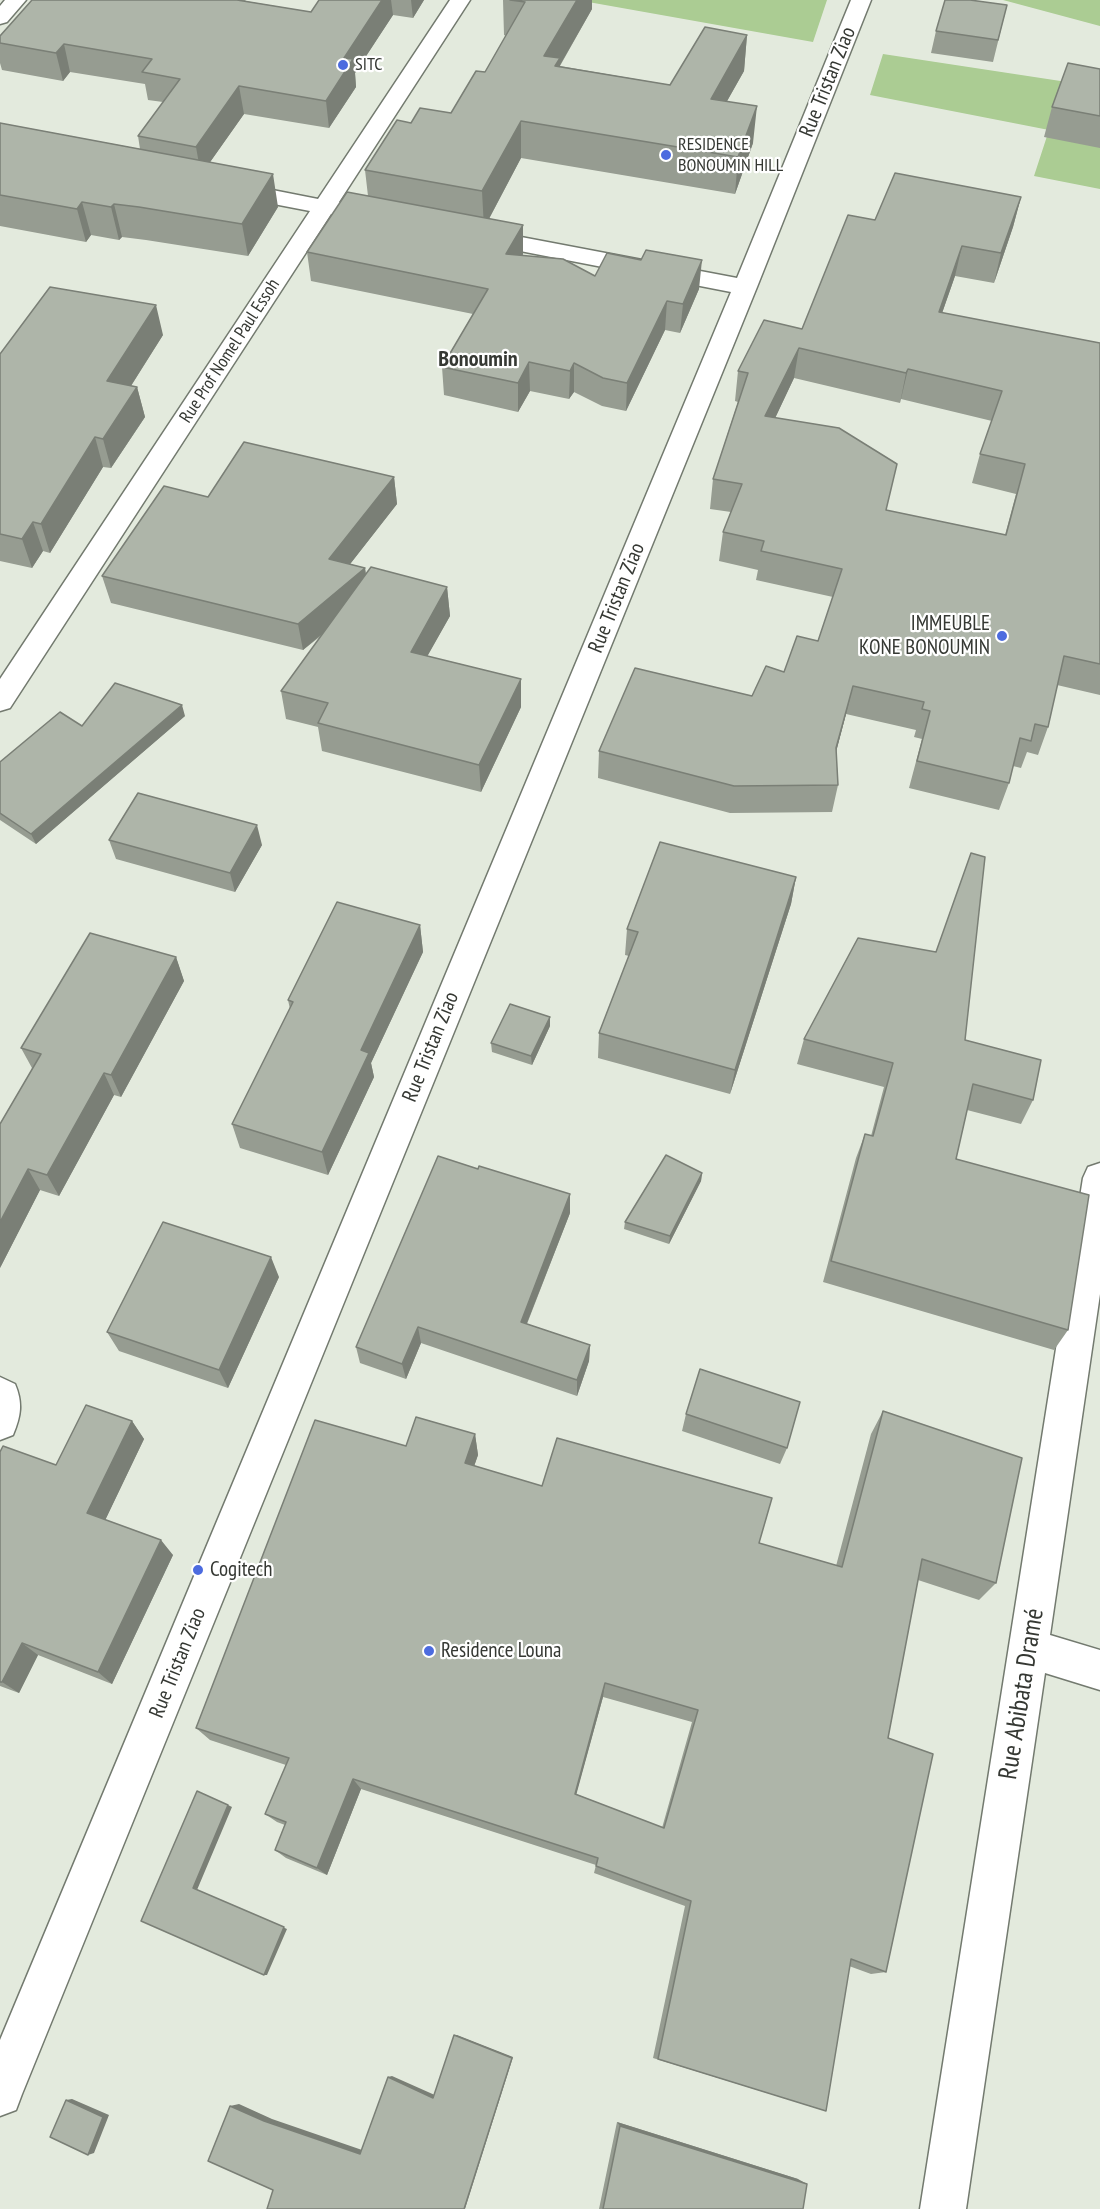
<!DOCTYPE html>
<meta charset="utf-8">
<style>
body{margin:0}
canvas{display:block;background:#e3eadd}
</style>
<canvas width="1100" height="2209"></canvas>
<script>
const ctx = document.querySelector('canvas').getContext('2d');
ctx.lineJoin = 'round';
function paint(path, color) {
  ctx.fillStyle = color;
  ctx.fill(path, 'evenodd');
}
function trace(path, color, width, dash) {
  ctx.strokeStyle = color;
  ctx.lineWidth = width;
  ctx.lineCap = dash ? 'butt' : 'round';
  ctx.setLineDash(dash || []);
  ctx.stroke(path);
}
function drawText(font, color, halo, rows, align = 'center') {
  ctx.font = font + ' "PT Sans Narrow",sans-serif';
  ctx.lineWidth = 4.5;
  ctx.setLineDash([]);
  ctx.textBaseline = 'middle';
  ctx.strokeStyle = halo;
  ctx.fillStyle = color;
  for (const [text, x, y, turn = 0] of rows) {
    ctx.save();
    ctx.translate(x, y);
    ctx.rotate((+turn || 0) * Math.PI / 180);
    ctx.textAlign = isNaN(turn) ? turn : align;
    if (halo) ctx.strokeText(text, 0, 0);
    ctx.fillText(text, 0, 0);
    ctx.restore();
  }
}
paint(new Path2D(`
 M577,0H827L813,42Z
 M1003,0H1100V26Z
 M883,54L1100,87V189L1034,176L1049,130L870,95Z`), '#abcc93');
const minor = new Path2D(`
 M5,0H26L7,22L0,24V6Z
 M450,0H470L339,202L351,205L354,210L351,215L343,217L331,214L10,708L0,711V679L310,211L232,196L224,194L221,189L224,184L232,182L318,199Z
 M851,0H871L757,287L22,2094L16,2110L0,2116V2040L731,292L479,243L471,241L468,236L471,231L479,229L737,278Z
 M1100,1163V1294L1050,1635L1100,1650V1690L1045,1673L966,2209H920L1083,1178L1088,1167Z
 M0,1377L15,1384C23,1403 21,1416 13,1435L0,1440Z`);
trace(minor, '#737a6f', 3);
paint(minor, '#fff');
paint(new Path2D(`
 M32,0H246L245,1L311,12L319,0H424L413,18L393,15L355,73L356,87L329,128L244,114L210,162L278,207L248,256L146,240L122,237L119,240L91,235L86,242L0,226V123L140,149L138,136L163,102L148,100L145,84L70,72L63,81L2,70L0,63V36Z
 M503,0H592V9L560,66L670,85L747,35L744,71L727,101L753,143L735,194L521,158L489,219L523,254V255L595,276L699,289L680,333L665,330L626,411L602,406L574,392L569,399L530,391L518,412L444,395L442,367L473,314L311,281L307,252L368,196L365,170L411,123L451,113L485,72L506,36L504,35Z
 M1007,5L993,62L931,53L936,31Z
 M1100,69V148L1044,137L1052,107Z
 M1021,197L1013,227L994,283L955,276L942,313L1100,343V695L1057,685L1048,727L1038,755L1027,752L1021,768L1013,766L1009,783L999,810L909,788L922,739L914,737L916,730L846,714L836,752L838,785L832,812L730,813L598,778L599,751L752,696L784,672L818,641L833,597L756,580L758,570L719,561L723,532L731,512L710,509L713,479L738,402L735,401L738,371L802,329L875,220ZM794,378L900,403L901,399L992,421L980,454L972,483L1016,494L1005,535L886,510L775,418Z
 M163,335L131,386L137,387L145,417L111,468L103,467L50,553L43,551L32,568L0,561V354Z
 M394,477L397,504L350,564L365,568L366,574L447,587L450,616L427,656L521,679V707L481,792L322,751L318,727L286,719L281,691L322,635L303,650L111,603L102,576L208,497Z
 M185,716L36,844L0,820V762L82,726Z
 M109,840L262,845L235,892L116,859Z
 M796,877L791,904L730,1094L598,1058L599,1033L629,956L625,955L627,929Z
 M420,925L423,952L371,1063L374,1077L328,1175L240,1148L232,1124L290,1009L288,1000Z
 M176,957L184,981L121,1097L114,1095L59,1196L40,1190L0,1268L32,1068L21,1048Z
 M550,1026L532,1065L492,1052L491,1043Z
 M804,1039L965,1040L1033,1100L1021,1124L967,1110L956,1159L1068,1330L1054,1350L823,1282L856,1158L865,1134L871,1136L884,1087L797,1064Z
 M702,1173L701,1181L669,1244L624,1229L625,1222Z
 M570,1213L527,1324L590,1345L589,1361L577,1396L421,1343L406,1379L360,1363L356,1347Z
 M279,1277L228,1388L119,1351L107,1332Z
 M883,1411L996,1583L979,1600L918,1580L888,1738L886,1972L871,1974L849,1966L826,2111L653,2058L685,1906L594,1873L596,1865L361,1789L327,1875L286,1858L275,1850L285,1825L277,1822L265,1814L286,1765L210,1740L196,1728L406,1446L475,1434L478,1455L474,1466L542,1486L759,1543L836,1566L871,1434ZM603,1697L692,1722L662,1828L576,1794Z
 M686,1414L787,1448L780,1464L682,1431Z
 M132,1421L144,1439L105,1520L173,1555L112,1684L38,1655L19,1693L0,1686V1452L56,1465Z
 M617,2122L798,2179L803,2209H599Z`), '#969c91');
paint(new Path2D(`
 M382,0H391L393,15L355,73L356,87L329,128L326,101L344,58Z
 M411,0H424L413,18Z
 M577,0H592V9L560,65V95L544,56Z
 M747,35L744,71L708,135L711,99Z
 M64,44L70,72L63,81L56,53Z
 M239,86L244,114L201,175L196,147Z
 M757,106L753,143L735,194L738,157Z
 M521,121V158L484,228L482,191Z
 M273,174L278,207L248,256L242,224Z
 M1021,197L1013,227L994,283L1001,253Z
 M82,202L91,235L86,242L77,209Z
 M114,204L122,237L119,240L111,207Z
 M523,225V254L507,283L506,254Z
 M962,246L955,276L932,342L939,312Z
 M702,260L699,289L680,333L683,304Z
 M667,301L665,330L626,411L627,383Z
 M156,305L163,335L115,411L107,381Z
 M799,348L794,378L762,446L765,416Z
 M529,362L530,391L518,412V383Z
 M574,363V392L569,399L570,371Z
 M908,369L901,399L900,403L906,373Z
 M137,387L145,417L111,468L103,439Z
 M95,437L103,467L50,553L41,524Z
 M394,477L397,504L333,586L329,559Z
 M33,522L43,551L32,568L22,539Z
 M365,568L368,595L303,650L298,624Z
 M447,587L450,616L414,680L411,652Z
 M521,679V707L481,792L479,765Z
 M853,686L846,714L830,775L836,748Z
 M182,705L185,716L36,844L31,834Z
 M257,825L262,845L235,892L230,873Z
 M796,877L791,904L730,1094L735,1070Z
 M420,925L423,952L371,1063L374,1077L328,1175L322,1152L361,1050Z
 M176,957L184,981L121,1097L111,1075Z
 M550,1017V1026L532,1065L531,1056Z
 M104,1073L114,1095L59,1196L47,1175Z
 M28,1169L40,1190L0,1268V1222Z
 M702,1173L701,1181L669,1244L670,1236Z
 M570,1194V1213L521,1338V1322Z
 M271,1257L279,1277L228,1388L219,1370Z
 M418,1327L421,1343L406,1379L402,1364Z
 M590,1345L589,1361L577,1396V1380Z
 M132,1421L144,1439L101,1529L87,1513Z
 M475,1434L478,1455L468,1484L465,1463Z
 M161,1540L173,1555L112,1684L98,1672Z
 M22,1643L38,1655L19,1693L2,1682Z
 M605,1683L603,1697L574,1803L575,1794Z
 M353,1779L361,1789L327,1875L317,1868Z
 M228,1805L232,1807L197,1890L287,1929L267,1975H264L193,1888Z
 M454,2035H457L513,2057L465,2209H464Z
 M392,2076L437,2096L433,2098L388,2077Z
 M72,2099L109,2115L94,2153L88,2155L66,2100Z
 M239,2104L272,2119L365,2151L360,2154L264,2121L230,2106Z
 M617,2122L798,2179L807,2184L620,2126Z`), '#7a7f76');
const building = new Path2D(`
 M32,0H237L311,12L319,0H382L344,58L353,59L326,101L239,86L196,147L138,136L180,79L142,72L152,59L64,44L56,53L0,43V36Z
 M510,0H577L544,56L560,58L555,66L670,85L705,27L747,35L711,99L757,106L738,157L521,121L482,191L365,170L397,120L411,123L420,108L451,113L476,71L485,72L525,2Z
 M945,0H970L1007,5L998,40L936,31Z
 M1068,63L1100,69V116L1052,107Z
 M0,123L273,174L242,224L139,207L114,204L111,207L82,202L77,209L0,195Z
 M895,173L1021,197L1001,253L962,246L939,312L1100,343V664L1064,656L1048,727L1035,724L1031,741L1020,738L1009,783L917,761L930,711L922,709L924,702L853,686L836,748L838,785L734,786L599,751L635,668L752,696L766,666L784,672L797,636L818,641L842,569L761,551L764,541L723,532L742,484L713,479L748,373L738,371L764,320L802,329L848,215L875,220ZM799,348L906,373L908,369L1002,391L980,454L1025,464L1006,535L886,510L897,464L839,428L765,416Z
 M347,192L523,225L506,254L563,259L595,276L607,253L641,260L646,250L702,260L683,304L667,301L627,383L603,378L574,363L570,371L529,362L518,383L442,367L488,289L307,252Z
 M50,287L156,305L107,381L137,387L103,439L95,437L41,524L33,522L22,539L0,534V354Z
 M244,442L394,477L329,559L365,568L298,624L102,576L164,486L208,497Z
 M371,567L447,587L411,652L521,679L479,765L318,723L328,703L281,691Z
 M115,683L182,705L31,834L0,813V762L60,712L82,726Z
 M138,793L257,825L230,873L109,840Z
 M660,842L796,877L735,1070L599,1033L638,932L627,929Z
 M971,853L985,857L965,1040L1041,1060L1033,1100L973,1084L956,1159L1089,1195L1068,1330L831,1261L865,1134L873,1136L893,1063L804,1039L858,938L936,952Z
 M337,902L420,925L361,1050L369,1053L322,1152L232,1124L293,1002L288,1000Z
 M90,933L176,957L111,1075L104,1073L47,1175L28,1169L0,1222V1124L41,1054L21,1048Z
 M510,1004L550,1017L531,1056L491,1043Z
 M666,1155L702,1173L670,1236L625,1222Z
 M438,1156L478,1169L479,1166L570,1194L521,1322L590,1345L577,1380L418,1327L402,1364L356,1347Z
 M163,1222L271,1257L219,1370L107,1332Z
 M700,1369L800,1402L787,1448L686,1414Z
 M86,1405L132,1421L87,1513L161,1540L98,1672L22,1643L2,1682H0V1452L3,1446L56,1465Z
 M883,1411L1022,1458L996,1583L922,1559L888,1738L933,1754L886,1972L851,1959L826,2111L658,2059L691,1901L596,1866L598,1858L353,1779L317,1868L275,1850L286,1822L265,1814L289,1758L196,1728L315,1420L406,1446L416,1417L475,1434L465,1463L542,1486L557,1438L772,1498L759,1543L842,1567ZM605,1683L698,1710L664,1828L575,1794Z
 M197,1791L228,1805L193,1888L284,1927L264,1975L141,1921Z
 M454,2035L512,2058L464,2209H267L273,2190L208,2161L230,2106L264,2121L360,2154L388,2077L433,2098Z
 M66,2100L103,2117L88,2155L50,2137Z
 M620,2126L807,2184L803,2209H603Z`);
paint(building, '#aeb5a9');
trace(building, '#7a7f76', 1.5);
for (const [x, y, r, color] of [
 [343,65,6,"#4c6bdf"],
 [666,155,6,"#4c6bdf"],
 [1002,636,6,"#4c6bdf"],
 [198,1570,6,"#4c6bdf"],
 [429,1651,6,"#4c6bdf"]
]) {
  const dot = new Path2D();
  dot.arc(x, y, r, 0, 2 * Math.PI);
  ctx.fillStyle = color;
  ctx.fill(dot);
  trace(dot, '#fff', 2);
}
drawText('18px', '#353833', '#fff', [
 ["SITC",355,65],
 ["RESIDENCE",678,145],
 ["BONOUMIN HILL",678,166]
], 'left');
drawText('18px', '#353833', '#fff', [
 ["Rue Prof Nomel Paul Essoh",230,351,-57]
]);
drawText('21px', '#353833', '#fff', [
 ["Rue Tristan Ziao",828,82,-68],
 ["Rue Tristan Ziao",617,598,-68],
 ["Rue Tristan Ziao",431,1047,-68],
 ["Rue Tristan Ziao",178,1663,-68]
]);
drawText('21px', '#353833', '#fff', [
 ["IMMEUBLE",990,624,"right"],
 ["KONE BONOUMIN",990,648,"right"],
 ["Cogitech",210,1570],
 ["Residence Louna",441,1651]
], 'left');
drawText('bold 22px', '#353833', '#fff', [
 ["Bonoumin",478,360]
]);
drawText('26px', '#353833', '#fff', [
 ["Rue Abibata Dramé",1022,1694,-81]
]);
</script>
